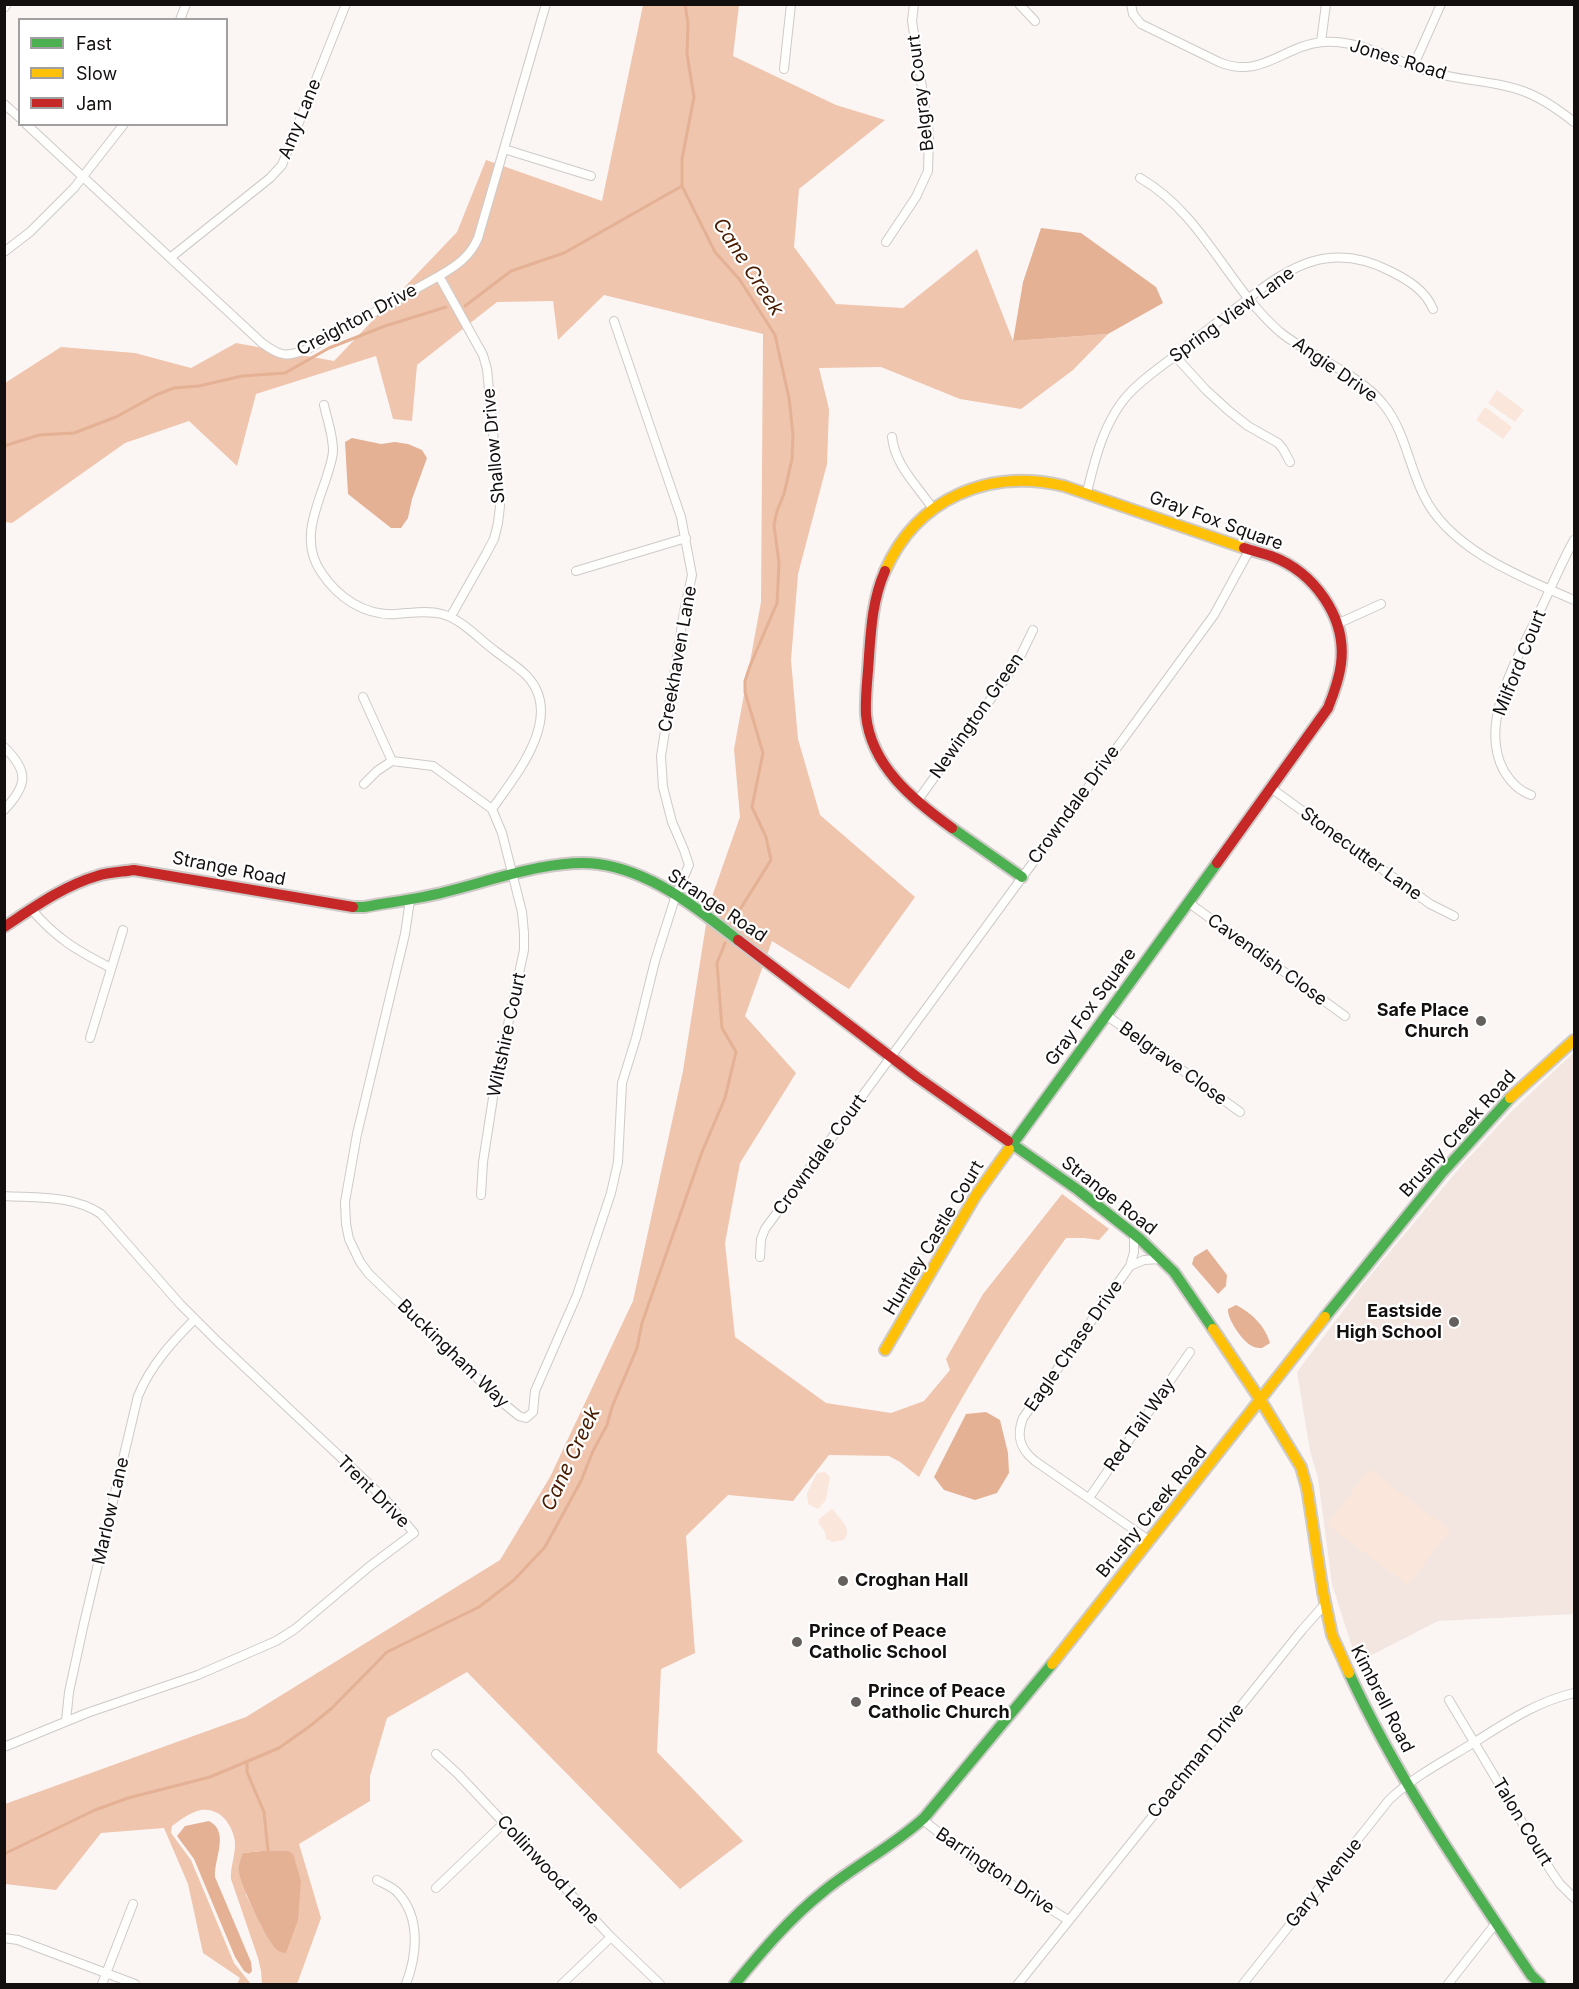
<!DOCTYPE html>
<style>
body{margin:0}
#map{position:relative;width:1579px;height:1989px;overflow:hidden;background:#fbf6f4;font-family:Inter,sans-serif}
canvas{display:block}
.frame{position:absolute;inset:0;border:6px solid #130f0e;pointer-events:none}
.legend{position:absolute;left:18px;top:18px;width:210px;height:108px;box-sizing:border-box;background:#fff;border:2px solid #a19f9f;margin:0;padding:8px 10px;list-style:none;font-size:18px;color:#130f0e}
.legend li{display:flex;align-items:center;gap:12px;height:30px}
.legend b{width:30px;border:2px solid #a19f9f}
</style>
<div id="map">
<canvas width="1579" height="1989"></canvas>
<div class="frame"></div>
<ul class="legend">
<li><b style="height:8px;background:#4caf50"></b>Fast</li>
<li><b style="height:8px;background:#ffc107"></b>Slow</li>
<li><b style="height:8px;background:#c62828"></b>Jam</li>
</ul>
</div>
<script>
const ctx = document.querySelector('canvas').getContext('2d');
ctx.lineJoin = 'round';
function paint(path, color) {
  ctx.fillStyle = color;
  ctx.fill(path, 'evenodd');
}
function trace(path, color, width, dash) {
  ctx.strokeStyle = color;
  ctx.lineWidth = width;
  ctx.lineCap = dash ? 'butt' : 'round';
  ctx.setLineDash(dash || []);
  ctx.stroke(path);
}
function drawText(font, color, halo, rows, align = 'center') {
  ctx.font = font + ' Inter,sans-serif';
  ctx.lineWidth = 4.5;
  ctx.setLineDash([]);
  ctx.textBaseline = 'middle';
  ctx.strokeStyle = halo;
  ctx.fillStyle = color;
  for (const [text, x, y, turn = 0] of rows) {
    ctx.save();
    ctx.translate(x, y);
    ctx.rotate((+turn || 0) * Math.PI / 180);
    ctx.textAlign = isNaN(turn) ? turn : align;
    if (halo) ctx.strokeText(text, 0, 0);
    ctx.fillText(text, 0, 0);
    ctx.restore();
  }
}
paint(new Path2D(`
 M1574,1052V1614L1438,1621L1368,1657L1359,1655L1353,1650L1332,1584L1318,1478L1310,1451L1297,1372L1364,1283L1462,1165L1511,1112Z`), '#f3e6e0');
paint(new Path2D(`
 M1497,390L1524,410L1515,422L1488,403Z
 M1485,407L1512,427L1503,439L1476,420Z
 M1369,1469L1450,1530L1408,1585L1327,1525Z
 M825,1472L830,1477L826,1500L818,1509L808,1504L807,1493L817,1473Z
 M832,1509C840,1519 853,1528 844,1540L833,1542L826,1539L825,1532L818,1522L820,1518Z`), '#fae6db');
paint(new Path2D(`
 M643,5H739L733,56L836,105L885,120L799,189L794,247L836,304L903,308L977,249L1013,341L1108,334L1073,370L1021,409L960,399L881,367L819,368L829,409L827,464L798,574L791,660L798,739L820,815L915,897L849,989L772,941L745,1016L796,1073L740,1163L725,1243L735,1337L826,1403L891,1413L924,1401L950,1370L946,1359L983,1294L1062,1194L1109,1229L1099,1240L1084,1238H1066C1010,1314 962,1394 919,1477L900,1462L889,1456L829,1455L793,1501L728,1495L686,1536L695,1653L661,1669L657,1752L743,1841L680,1889L467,1672L387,1718L370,1776V1801L299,1844L321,1918L297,1984H262L261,1971L258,1958L231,1879C230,1867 236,1853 235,1842C233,1825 220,1807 201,1810C191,1812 180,1820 172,1826L171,1833L191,1860L234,1963L251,1984H237L240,1978L203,1953L188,1884L164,1828L101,1833L56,1890L5,1884V1804L246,1717L500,1560L550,1477L633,1301L683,1071L709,905L740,817L734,749L761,602L763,334L604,295L558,340L553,301L497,302L417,365L412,421L393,419L376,356L256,394L237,466L189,421L125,443L12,523L5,522V383L61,347L135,353L191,368L236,343L334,361L457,232L486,160L602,201ZM262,1851C294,1851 291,1849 301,1880L262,1927L246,1895L243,1853Z`), '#efc5ae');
paint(new Path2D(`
 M1041,228L1081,233L1156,287L1163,303L1108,334L1013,341L1023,282Z
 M352,438L381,444L395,442L408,444L422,450L427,458L412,499L408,518L401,528H391L348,494L345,442Z
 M1207,1249L1227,1275L1226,1286L1218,1294L1192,1264L1194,1257Z
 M1236,1305C1252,1313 1265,1326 1270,1343L1262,1348C1259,1348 1255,1348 1252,1346C1243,1342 1227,1319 1228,1309Z
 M986,1412L1000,1420L1008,1453L1009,1473L997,1493L975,1500L944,1490L934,1477L966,1414Z
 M209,1821C230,1832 214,1858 215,1877L251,1962L252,1971L249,1974L244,1971L235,1957L194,1859L177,1836L185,1826Z
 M262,1851H288L293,1854L301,1880L298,1920L286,1953C284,1953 278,1951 277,1950C266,1940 241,1886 239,1872C238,1865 241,1859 243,1853Z`), '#e4b194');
trace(new Path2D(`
 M685,4L688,24L687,54L694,97L682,159V186L715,252L740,280L775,335L789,398L793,435L792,459L784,494L777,511L774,525L779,563L777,603L750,666L745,681V692L763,753L752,807L766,837L771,860L734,919
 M465,306L511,271L564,253L682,186
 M4,446L39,435L74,433L116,417L156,395L174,388L199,386L242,376L285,373L329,348L385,326L446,307
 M247,1761V1772L264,1812L268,1851
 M4,1854L95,1810L128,1798L210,1777L279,1748L310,1726L332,1708L387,1652L479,1607L514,1580L545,1547L581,1481L593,1451L607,1425L612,1407L637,1348L642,1323L702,1152L725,1098L736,1052L722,1028L717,963L725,943`), '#e4b194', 3);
const street = new Path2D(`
 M1019,4L1035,21
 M1131,4L1133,14L1141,24L1219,62C1261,80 1284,45 1323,42C1361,39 1398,63 1434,73C1464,81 1498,81 1528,93C1545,100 1560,111 1574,122
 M4,8L7,4
 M180,20L186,4
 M1321,42L1326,4
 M1413,67L1441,4
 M784,69L791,4
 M4,104L20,118
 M26,124L262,343C282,358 288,357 310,348L439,276C456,266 470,257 478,238L546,4
 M504,149L591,176
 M1140,178C1203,214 1227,286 1280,332C1312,358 1359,373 1384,405C1405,431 1409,467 1424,496C1450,550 1523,578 1574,600
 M886,242L916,197L928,171L929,134L912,21L914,4
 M4,252L30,232L74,188L124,124
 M170,258L270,178L282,165L346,4
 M439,276L483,355L487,369L500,506L498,523L494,539L486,554L451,616
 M1176,357L1206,390L1229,411L1248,426L1278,443L1283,449L1290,462
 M324,405C327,419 333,435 333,450C333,459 329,468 327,476C316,509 300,541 321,572C338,598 365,616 396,614C412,613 427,610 442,614C461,619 478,638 494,650C504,658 517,666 526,675C566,716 516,775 492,809
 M892,437C895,466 918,486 933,509
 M1087,492C1096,454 1107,411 1138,385C1154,370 1173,359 1189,344C1207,330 1226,316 1244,302C1291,265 1331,241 1390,271C1408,280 1425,290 1433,309
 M576,571L686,538
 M1337,624L1381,604
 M363,697L392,761
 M4,747C29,771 28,785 4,810
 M364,784L377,771L392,761L433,766L492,809L502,833L522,912L524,933V950L495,1085L483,1162L481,1195
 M1271,788L1430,904L1454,916
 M1531,795C1519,791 1510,781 1504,771C1478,724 1516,662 1536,619C1549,593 1560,565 1574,540
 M918,800L1018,661L1033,630
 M410,900L405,934L357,1134L345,1202L346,1224L349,1239L360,1262L369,1274L503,1403L519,1416L526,1418L533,1412L535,1391L577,1295L611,1193L618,1162L622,1083L636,1038L655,961L676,895L689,865L684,850L672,822L663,787L661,756L684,612L692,575L681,517L614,321
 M1189,903L1345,1016
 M31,909C57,939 76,950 111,968
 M1106,1015L1240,1112
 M90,1038L123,930
 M4,1196C37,1198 73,1195 101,1214L180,1304L217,1341L385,1499L414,1533L370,1566L295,1629L276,1641L198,1675L87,1713L4,1747
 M1134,1234V1252L1130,1266L1023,1418C1016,1436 1020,1449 1035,1461L1150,1541
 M760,1257L761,1239L765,1229L1214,615L1250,549
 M1130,1266L1144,1260L1161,1259
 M1089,1498L1190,1352
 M1449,1700L1551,1871L1560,1884L1574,1898
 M66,1721L69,1692L84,1623L138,1396C151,1365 171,1343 195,1319
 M436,1754L458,1774L611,1937L660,1984
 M923,1820L976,1862L1068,1920
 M377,1880C384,1884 393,1887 398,1893C421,1918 417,1955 406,1984
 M436,1888L504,1823
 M4,1938L18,1940L135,1984
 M102,1984L133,1904
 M562,1984L611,1937
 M1018,1984L1302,1630L1325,1604
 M1243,1984L1389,1800C1413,1777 1442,1762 1470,1745C1504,1724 1535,1702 1574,1693
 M1448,1984L1496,1923`);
const fast = new Path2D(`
 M952,828L1022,877
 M353,907H364C391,902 419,899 445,892C490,881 553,858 598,864C651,871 697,908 738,940
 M1008,1141L1078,1190L1140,1239L1174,1272L1213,1329
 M1009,1149L1217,863
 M1325,1317L1441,1174L1510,1098
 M1349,1673C1398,1780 1466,1878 1531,1975L1540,1984
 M735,1984C762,1951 790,1918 824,1891C856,1865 893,1846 924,1818L1052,1664`);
const slow = new Path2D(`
 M885,571C917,498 989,468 1064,486L1244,548
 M1510,1098L1574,1040
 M1213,1329L1261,1401L1301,1467L1307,1488L1323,1592L1332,1635L1349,1673
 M885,1350L976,1195L1009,1149
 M1052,1664L1325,1317`);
const jam = new Path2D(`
 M885,571C873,598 871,627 869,656C868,676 865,695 866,715C871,766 913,800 952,828
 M1217,863L1328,708C1334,693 1339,680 1341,664C1347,617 1314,572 1271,556C1262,553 1253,551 1244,548
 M4,927C33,908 63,886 97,876C109,872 122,872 134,870L353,907
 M738,940L917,1077L1008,1141`);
trace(street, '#cecac8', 10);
trace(fast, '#cecac8', 14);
trace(slow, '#cecac8', 14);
trace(jam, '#cecac8', 14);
trace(street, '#fefefd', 8);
trace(fast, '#4caf50', 10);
trace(slow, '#ffc107', 10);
trace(jam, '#c62828', 10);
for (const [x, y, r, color] of [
 [1481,1021,6,"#64605e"],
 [1454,1322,6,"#64605e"],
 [843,1581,6,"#64605e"],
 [797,1642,6,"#64605e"],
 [856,1702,6,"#64605e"]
]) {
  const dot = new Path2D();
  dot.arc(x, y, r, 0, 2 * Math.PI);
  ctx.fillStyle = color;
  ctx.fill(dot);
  trace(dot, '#fff', 2);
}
drawText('18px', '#130f0e', '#fff', [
 ["Jones Road",1398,60,17],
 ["Belgray Court",921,93,-97],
 ["Amy Lane",300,119,-68],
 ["Spring View Lane",1232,315,-36],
 ["Creighton Drive",357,320,-28],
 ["Angie Drive",1335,370,35],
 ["Shallow Drive",494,446,-95],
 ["Gray Fox Square",1216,521,20],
 ["Creekhaven Lane",678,659,-80],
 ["Milford Court",1520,663,-68],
 ["Newington Green",977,716,-55],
 ["Crowndale Drive",1074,805,-54],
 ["Stonecutter Lane",1361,854,36],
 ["Strange Road",229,869,11],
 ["Strange Road",717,906,34],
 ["Cavendish Close",1267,960,36],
 ["Gray Fox Square",1091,1007,-54],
 ["Wiltshire Court",507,1035,-78],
 ["Belgrave Close",1173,1064,36],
 ["Brushy Creek Road",1458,1134,-48],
 ["Crowndale Court",820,1155,-54],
 ["Strange Road",1109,1196,38],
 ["Huntley Castle Court",934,1238,-59],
 ["Eagle Chase Drive",1074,1346,-55],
 ["Buckingham Way",453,1354,44],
 ["Red Tail Way",1140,1425,-55],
 ["Trent Drive",373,1492,45],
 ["Marlow Lane",111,1511,-77],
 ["Brushy Creek Road",1152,1512,-51],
 ["Kimbrell Road",1382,1699,63],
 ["Coachman Drive",1196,1761,-51],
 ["Talon Court",1522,1822,59],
 ["Collinwood Lane",548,1870,47],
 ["Barrington Drive",995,1871,34],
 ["Gary Avenue",1324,1883,-51]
]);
drawText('bold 18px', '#130f0e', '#fff', [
 ["Safe Place",1469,1011,"right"],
 ["Church",1469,1032,"right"],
 ["Eastside",1442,1312,"right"],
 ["High School",1442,1333,"right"],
 ["Croghan Hall",855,1581],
 ["Prince of Peace",809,1632],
 ["Catholic School",809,1653],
 ["Prince of Peace",868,1692],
 ["Catholic Church",868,1713]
], 'left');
drawText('italic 20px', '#491c00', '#fff', [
 ["Cane Creek",748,267,57],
 ["Cane Creek",571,1459,-65]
]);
</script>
